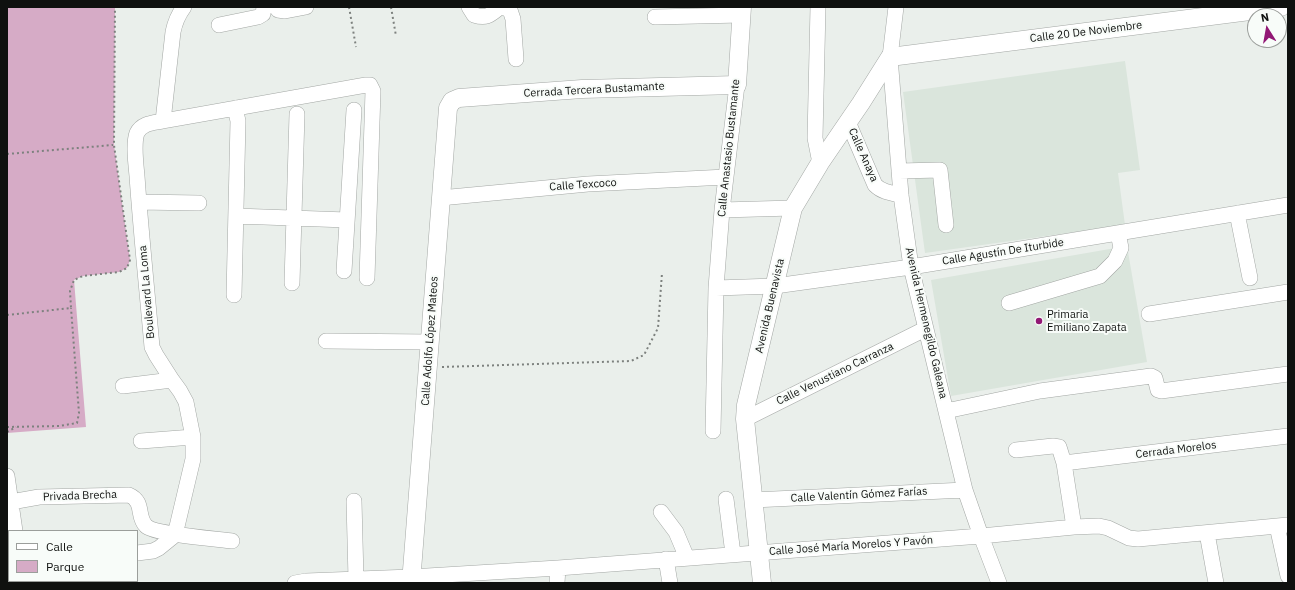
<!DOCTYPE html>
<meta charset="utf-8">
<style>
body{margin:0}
#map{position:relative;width:1295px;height:590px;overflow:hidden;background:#eaefeb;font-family:"IBM Plex Sans",sans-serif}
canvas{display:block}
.frame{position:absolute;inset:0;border:8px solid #0f110f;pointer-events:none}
.legend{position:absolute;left:8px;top:530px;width:130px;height:52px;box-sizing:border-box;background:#f8fcf9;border:1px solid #9b9e9b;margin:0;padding:5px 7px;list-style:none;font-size:12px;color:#0f110f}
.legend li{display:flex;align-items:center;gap:8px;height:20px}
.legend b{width:20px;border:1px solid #9b9e9b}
.north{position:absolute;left:1247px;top:8px;width:40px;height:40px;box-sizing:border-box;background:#f8fcf9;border:1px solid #9b9e9b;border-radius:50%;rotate:349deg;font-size:11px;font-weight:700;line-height:16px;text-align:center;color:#0f110f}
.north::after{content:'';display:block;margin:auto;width:14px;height:18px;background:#921875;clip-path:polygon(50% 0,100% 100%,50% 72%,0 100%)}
</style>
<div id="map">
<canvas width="1295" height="590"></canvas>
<div class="frame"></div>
<ul class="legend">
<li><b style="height:5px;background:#fff"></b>Calle</li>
<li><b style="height:11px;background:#d6abc6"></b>Parque</li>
</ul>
<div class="north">N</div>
</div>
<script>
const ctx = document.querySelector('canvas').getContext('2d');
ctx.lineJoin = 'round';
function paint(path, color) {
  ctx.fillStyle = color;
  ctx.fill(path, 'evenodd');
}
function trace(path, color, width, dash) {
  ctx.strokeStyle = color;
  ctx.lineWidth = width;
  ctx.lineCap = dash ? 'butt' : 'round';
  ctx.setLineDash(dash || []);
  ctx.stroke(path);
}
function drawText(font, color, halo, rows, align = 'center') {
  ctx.font = font + ' "IBM Plex Sans",sans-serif';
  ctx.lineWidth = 4;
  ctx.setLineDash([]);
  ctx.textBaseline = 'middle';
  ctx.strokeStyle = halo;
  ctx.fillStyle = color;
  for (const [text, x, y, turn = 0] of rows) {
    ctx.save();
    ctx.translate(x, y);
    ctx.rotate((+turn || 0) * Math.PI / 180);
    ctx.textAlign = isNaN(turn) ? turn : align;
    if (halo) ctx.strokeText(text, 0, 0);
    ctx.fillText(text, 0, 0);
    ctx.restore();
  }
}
paint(new Path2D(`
 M1125,61L1140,170L1118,173L1125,225L925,253L903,92Z
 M1127,246L1147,362L951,396L931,280Z`), '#dae5dc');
paint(new Path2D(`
 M7,7H115L114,145L130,260L127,268L119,272L83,276L74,280L86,427L7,433Z`), '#d6abc6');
const minor = new Path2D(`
 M276,7L278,10L285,11L306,7
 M469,7L474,15C487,19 490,15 500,7
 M503,7L510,10L513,19L516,59
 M818,7L815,138L820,163
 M896,7L890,57L901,195L911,267L965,490L981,536L999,583
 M655,17L741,15
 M219,25L258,17L263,14L264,7
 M163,121L173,32C175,22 178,15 184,7
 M848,122L875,185C882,192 891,193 901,195
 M899,171L940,170L946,225
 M440,198L588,184L726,177
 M139,202L199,203
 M722,210L793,208
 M1237,213L1250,278
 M236,216L347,220
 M344,271L354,110
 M292,283L297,114
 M716,288L775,286L911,267L1288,205
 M234,295L238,121L235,108
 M1009,303L1100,276L1115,261L1121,248L1118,233
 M1149,314L1288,292
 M326,341L430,342
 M123,386L172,380
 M946,411L1040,391L1151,376L1155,378L1158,390L1161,391L1288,374
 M745,419L925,329
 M713,431L716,288L722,210L737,85
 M141,441L193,437
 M1016,450L1053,446L1059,447L1064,463L1074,527
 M1064,463L1288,436
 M7,476L15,531
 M726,499L733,554
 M753,500L965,490
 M354,501L356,579
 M11,502L39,497L129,495C145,502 136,516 146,526C154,534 217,539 232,541
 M661,512L676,532L687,558
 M1277,526L1288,576
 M1207,533L1216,583
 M137,553L153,551L159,548L175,535L193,459V437L186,402L180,391L172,380L156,355L152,347C147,290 141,233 137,176C136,164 133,144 137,133C142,123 153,123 163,121L366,85H370L373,91L367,278
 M666,559L670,583
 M34,581L35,583
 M295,583L306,581L411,577L558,568L981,536L1074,527L1099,526L1108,528L1129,538L1138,539L1288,525
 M557,583L558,568`);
const major = new Path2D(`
 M411,583L448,108L452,101L459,98L582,89L737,85L742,7
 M762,583L745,419L746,405L793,208L820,163L861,103L890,57L1281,7`);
trace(minor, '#a3a7a4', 16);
trace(major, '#a3a7a4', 19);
trace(new Path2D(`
 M349,7L356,47
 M391,7L396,36
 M7,154L113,145
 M7,315L71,308L70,291L74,280L83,276L119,272L127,268L130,260L114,145L115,7
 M442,367L631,361L644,355L658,328L662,273
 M7,427L59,426L77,423L79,413L71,308
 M7,432L16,427`), '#7d817e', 2, [2, 3]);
trace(minor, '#fff', 15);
trace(major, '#fff', 18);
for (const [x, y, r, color] of [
 [1039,321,4,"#921875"]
]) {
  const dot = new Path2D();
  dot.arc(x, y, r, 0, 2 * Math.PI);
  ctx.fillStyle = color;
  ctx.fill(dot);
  trace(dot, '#f8fcf9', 1.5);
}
drawText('11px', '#0f110f', '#f8fcf9', [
 ["Calle 20 De Noviembre",1086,32,-7],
 ["Cerrada Tercera Bustamante",594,90,-3],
 ["Calle Anastasio Bustamante",729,148,-84],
 ["Calle Anaya",863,155,66],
 ["Calle Texcoco",583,185,-4],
 ["Calle Agustín De Iturbide",1003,252,-9],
 ["Boulevard La Loma",147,292,-95],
 ["Avenida Buenavista",770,306,-77],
 ["Avenida Hermenegildo Galeana",926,323,77],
 ["Calle Adolfo López Mateos",430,341,-86],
 ["Calle Venustiano Carranza",835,374,-26],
 ["Cerrada Morelos",1176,450,-7],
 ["Calle Valentín Gómez Farías",859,495,-3],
 ["Privada Brecha",80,496,-2],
 ["Calle José María Morelos Y Pavón",851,546,-4]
]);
drawText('11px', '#0f110f', '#f8fcf9', [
 ["Primaria",1047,315],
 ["Emiliano Zapata",1047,328]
], 'left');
</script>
